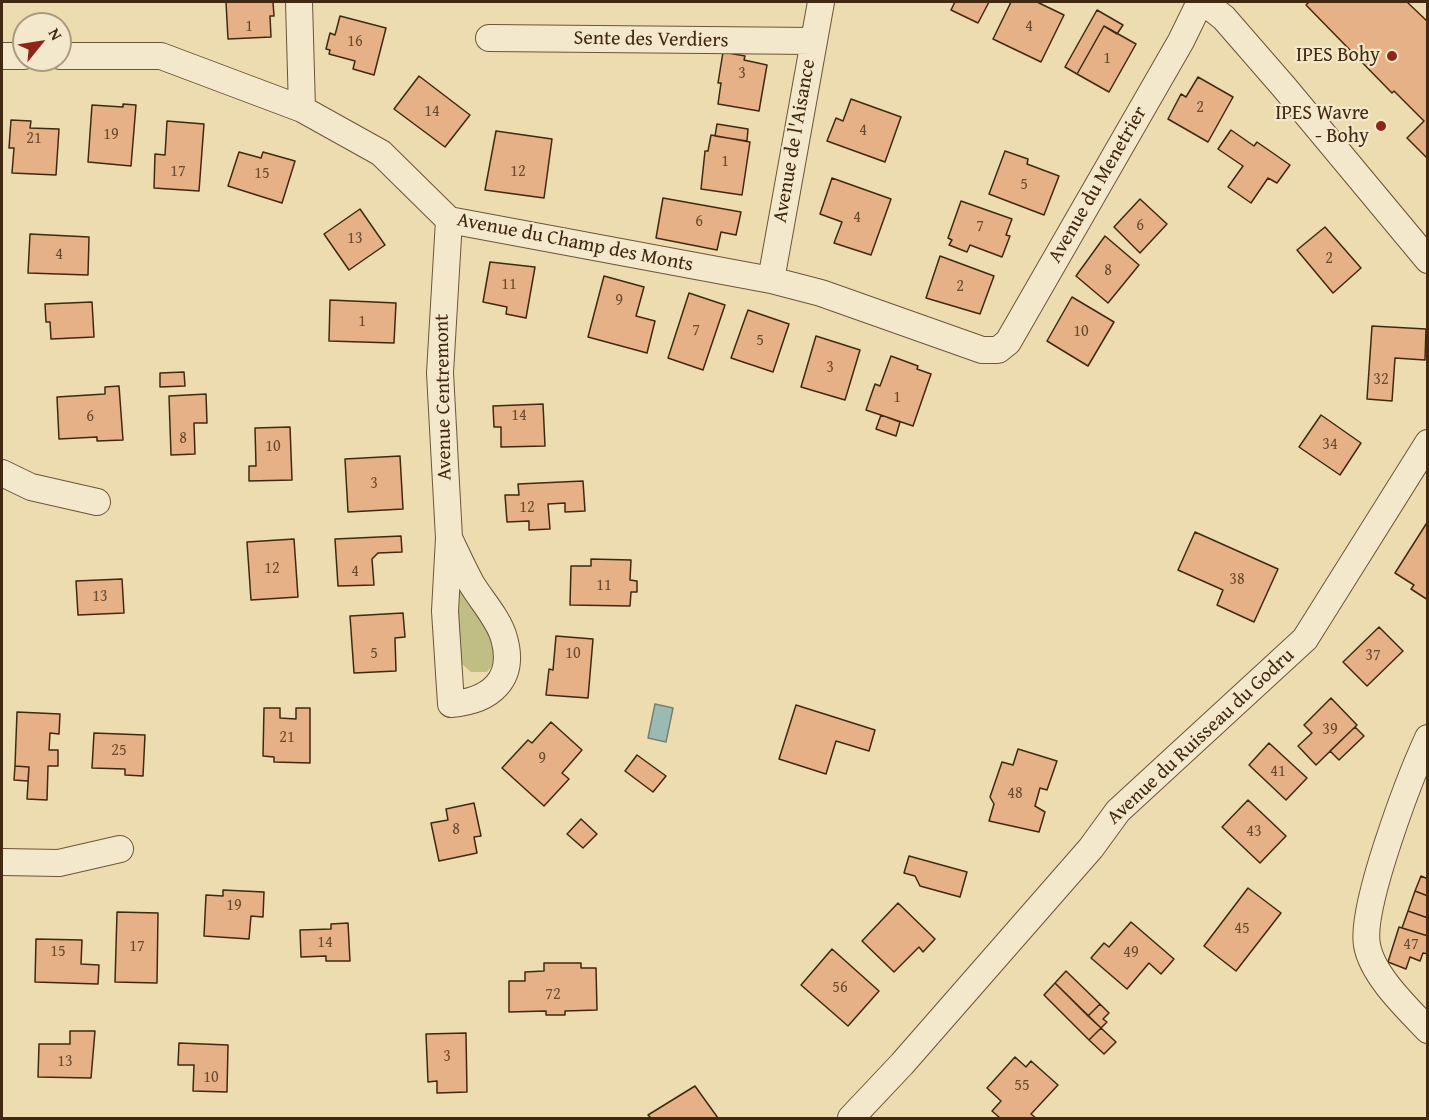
<!DOCTYPE html>
<style>
body{margin:0}
#map{position:relative;width:1429px;height:1120px;overflow:hidden;background:#eddcaf;font-family:"Gentium Book Plus",serif}
canvas{display:block}
.frame{position:absolute;inset:0;border:3px solid #412811;pointer-events:none}
.north{position:absolute;left:12px;top:12px;width:60px;height:60px;box-sizing:border-box;background:#f3e8cb;border:2px solid #ac9b81;border-radius:50%;rotate:60deg;font-size:16px;font-weight:700;line-height:24px;text-align:center;color:#412811}
.north::after{content:'';display:block;margin:auto;width:21px;height:27px;background:#8f2418;clip-path:polygon(50% 0,100% 100%,50% 72%,0 100%)}
</style>
<div id="map">
<canvas width="1429" height="1120"></canvas>
<div class="frame"></div>
<div class="north">N</div>
</div>
<script>
const ctx = document.querySelector('canvas').getContext('2d');
ctx.lineJoin = 'round';
function paint(path, color) {
  ctx.fillStyle = color;
  ctx.fill(path, 'evenodd');
}
function trace(path, color, width, dash) {
  ctx.strokeStyle = color;
  ctx.lineWidth = width;
  ctx.lineCap = dash ? 'butt' : 'round';
  ctx.setLineDash(dash || []);
  ctx.stroke(path);
}
function drawText(font, color, halo, rows, align = 'center') {
  ctx.font = font + ' "Gentium Book Plus",serif';
  ctx.lineWidth = 4.5;
  ctx.setLineDash([]);
  ctx.textBaseline = 'middle';
  ctx.strokeStyle = halo;
  ctx.fillStyle = color;
  for (const [text, x, y, turn = 0] of rows) {
    ctx.save();
    ctx.translate(x, y);
    ctx.rotate((+turn || 0) * Math.PI / 180);
    ctx.textAlign = isNaN(turn) ? turn : align;
    if (halo) ctx.strokeText(text, 0, 0);
    ctx.fillText(text, 0, 0);
    ctx.restore();
  }
}
paint(new Path2D(`
 M464,585C478,608 512,647 487,672H471L461,663L453,587Z`), '#c0be85');
const water = new Path2D(`
 M655,704L673,708L666,742L648,738Z`);
paint(water, '#9bbab4');
trace(water, '#778073', 1.5);
const building = new Path2D(`
 M226,2H273L274,16H270L271,37L228,39Z
 M955,2H989L978,23L951,10Z
 M1011,2H1037L1064,15L1041,62L993,39Z
 M1309,2H1407L1428,22V159L1407,138L1424,121L1394,91L1392,93L1306,5Z
 M1097,10L1123,25L1117,34L1104,26L1077,74L1065,67Z
 M340,16L386,28L374,75L353,69L355,61L329,54L330,50L326,49L330,33L335,35Z
 M1104,26L1136,44L1109,92L1077,74Z
 M723,52L745,56L744,60L767,65L759,111L718,104L721,83H718Z
 M419,76L470,115L445,147L394,109Z
 M1198,77L1233,97L1208,142L1168,119L1181,94L1186,97Z
 M851,99L901,117L885,162L827,141L836,118L843,121Z
 M123,104L136,105L131,166L88,162L92,105L123,107Z
 M11,120L31,121L30,128L59,129L56,175L12,173L14,148H9Z
 M167,121L204,124L199,191L154,188L155,154L165,155Z
 M717,124L748,129L747,141L715,136Z
 M1231,130L1254,146L1257,142L1290,165L1277,183L1268,178L1251,203L1228,187L1243,166L1218,149Z
 M496,131L552,139L544,198L485,190Z
 M711,135L750,142L742,195L701,189L705,151H708Z
 M1005,151L1028,159L1027,164L1059,176L1044,215L989,194Z
 M239,152L261,158L263,152L295,161L282,203L228,186Z
 M832,178L891,199L871,255L834,243L842,222L820,214Z
 M663,198L741,212L736,235L721,232L717,250L656,238Z
 M1140,199L1167,224L1140,253L1114,227Z
 M961,201L1012,219L1006,235L1010,236L1002,257L970,245L967,252L949,245L952,240L948,238Z
 M360,209L385,245L349,270L324,234Z
 M1325,227L1361,268L1333,293L1297,250Z
 M30,234L89,237L88,275L28,273Z
 M1105,236L1139,265L1108,303L1076,276Z
 M940,256L994,276L980,314L926,298Z
 M490,262L535,267L526,318L506,314L507,307L483,302Z
 M604,276L644,287L636,316L655,321L647,353L588,337Z
 M689,293L725,305L703,370L668,358Z
 M1072,297L1114,322L1088,366L1047,341Z
 M330,300L396,303L394,343L329,341Z
 M92,302L94,337L51,339L50,322H46L45,304Z
 M748,310L789,324L773,372L731,358Z
 M1372,326L1426,329L1425,360L1395,358L1392,401L1367,399Z
 M816,336L860,350L845,400L801,387Z
 M891,356L918,366L917,369L931,374L913,426L866,410L875,384L880,386Z
 M184,372L185,386L160,387V373Z
 M119,386L123,440L97,441V437L59,439L57,397L105,394V387Z
 M206,394L207,423H194L195,454L171,455L169,396Z
 M543,404L545,446L501,447V427H494L493,406Z
 M881,415L900,422L896,436L876,429Z
 M1321,415L1361,443L1340,475L1299,447Z
 M290,427L292,480L249,481V466H256L255,428Z
 M400,456L403,509L348,512L345,459Z
 M583,481L585,511L565,512V503L548,504L550,529L529,530V521L507,522L505,495H519L518,484Z
 M1428,521V600L1411,589L1414,585L1395,573Z
 M1195,532L1278,569L1254,622L1217,605L1223,590L1178,570Z
 M401,536L402,552L378,553L372,559L374,585L338,586L335,539Z
 M294,539L298,597L251,600L247,542Z
 M591,559L631,560L630,580L637,581V592H631L630,606L570,605L571,566H591Z
 M122,579L124,613L78,615L76,581Z
 M403,613L405,637L395,638L396,671L354,673L350,616Z
 M1379,627L1403,651L1367,686L1343,662Z
 M556,636L593,639L588,698L546,695L549,669L553,670Z
 M1331,698L1357,725L1316,765L1298,746L1312,733L1304,725Z
 M796,705L875,730L869,751L836,741L826,774L779,759Z
 M264,708H280V718L296,719V708H310V763L274,762V757L263,756Z
 M17,712L60,714L59,734L50,733L49,750H58V766H48L47,800L27,799L29,767L15,766Z
 M551,722L582,750L562,773L569,779L544,806L502,768L528,740L532,743Z
 M1355,727L1364,736L1339,760L1330,751Z
 M94,733L145,735L143,776L125,775V769L92,768Z
 M1269,743L1307,778L1286,800L1249,765Z
 M1018,749L1057,761L1047,790L1040,788L1035,806L1045,812L1039,832L989,821L994,804L990,797L1002,762L1013,765Z
 M637,755L666,776L653,792L625,771Z
 M15,766L29,767L28,781L14,780Z
 M1248,800L1286,836L1260,863L1222,827Z
 M474,803L481,836L474,837L477,853L439,861L431,823L448,820L446,809Z
 M581,819L597,834L583,848L567,834Z
 M909,856L967,872L960,897L920,886L915,876L904,873Z
 M1421,876L1428,879V896L1415,891Z
 M1248,888L1281,913L1236,971L1204,946Z
 M223,890L264,892L263,917L251,916L249,939L204,936L206,895L223,896Z
 M1415,891L1428,896V918L1408,911Z
 M898,903L935,939L923,952L919,947L894,972L862,941Z
 M1408,911L1428,918V936L1402,928Z
 M117,912L158,913L157,983L115,982Z
 M1131,922L1174,959L1161,974L1149,963L1127,989L1091,958L1104,943L1109,947Z
 M348,923L350,961H326V956L301,957L300,930L331,929V924Z
 M1399,927L1428,936V954L1423,953L1420,961L1410,957L1406,969L1388,962Z
 M36,939L82,940L81,964L99,965L98,984L35,982Z
 M832,949L879,991L848,1026L801,985Z
 M544,963H581V968H596L597,1010L565,1011V1015H546V1011L509,1012V981H525V972L544,971Z
 M1066,971L1100,1004L1088,1016L1055,983Z
 M1055,983L1101,1028L1089,1040L1044,995Z
 M1100,1004L1109,1013L1103,1019L1107,1022L1101,1028L1088,1016Z
 M1101,1028L1116,1042L1104,1054L1089,1040Z
 M70,1031H95L91,1078L38,1077L39,1044H70Z
 M466,1033L467,1092L437,1093V1081L428,1082L426,1034Z
 M179,1043L228,1045L227,1092L193,1091L194,1065H178Z
 M1015,1057L1026,1067L1031,1061L1058,1085L1031,1114L1036,1118H1000L992,1111L1001,1101L987,1088Z
 M695,1086L718,1118H651L648,1115Z`);
paint(building, '#e6b186');
trace(building, '#412811', 1.5);
const street = new Path2D(`
 M299,2L302,109
 M1204,2L1224,18L1284,87L1428,260
 M489,38L813,41
 M2,56H24
 M60,56H161L302,109L381,153L449,220L771,280L821,293L982,350H998L1008,342L1181,41L1200,2
 M771,280L821,2
 M2,473L31,487L97,502
 M449,538C456,553 463,568 471,583C481,600 499,619 504,638C516,680 490,701 451,704L445,611L449,538L440,373L449,220
 M1428,738C1410,777 1360,907 1367,945C1372,975 1407,1008 1428,1030
 M2,862L59,863L120,849
 M851,1118L902,1064L1091,848L1118,811L1305,639L1428,443`);
trace(street, '#6c5538', 28);
trace(street, '#f3e8cb', 26);
for (const [x, y, r, color] of [
 [1392,56,6,"#8f2418"],
 [1381,126,6,"#8f2418"]
]) {
  const dot = new Path2D();
  dot.arc(x, y, r, 0, 2 * Math.PI);
  ctx.fillStyle = color;
  ctx.fill(dot);
  trace(dot, '#f3e8cb', 2);
}
drawText('16px', '#6a4a2e', null, [
 ["1",249,27],
 ["4",1029,27],
 ["16",355,42],
 ["1",1107,59],
 ["3",742,74],
 ["2",1200,108],
 ["14",432,112],
 ["4",863,131],
 ["19",111,135],
 ["21",34,139],
 ["1",725,162],
 ["17",178,172],
 ["12",518,172],
 ["15",262,174],
 ["5",1024,185],
 ["4",857,218],
 ["6",699,222],
 ["6",1140,226],
 ["7",980,227],
 ["13",355,239],
 ["4",59,255],
 ["2",1329,259],
 ["8",1108,271],
 ["11",509,285],
 ["2",960,287],
 ["9",619,301],
 ["1",362,322],
 ["7",696,331],
 ["10",1081,332],
 ["5",760,341],
 ["3",830,368],
 ["32",1381,380],
 ["1",897,398],
 ["14",519,416],
 ["6",90,417],
 ["8",183,439],
 ["34",1330,445],
 ["10",273,447],
 ["3",374,484],
 ["12",527,508],
 ["12",272,569],
 ["4",355,572],
 ["38",1237,580],
 ["11",604,586],
 ["13",100,597],
 ["5",374,654],
 ["10",573,654],
 ["37",1373,656],
 ["39",1330,730],
 ["21",287,738],
 ["25",119,751],
 ["9",542,759],
 ["41",1278,772],
 ["48",1015,794],
 ["8",456,830],
 ["43",1254,832],
 ["19",234,906],
 ["45",1242,929],
 ["14",325,943],
 ["47",1411,945],
 ["17",137,947],
 ["15",58,952],
 ["49",1131,953],
 ["56",840,988],
 ["72",553,995],
 ["3",447,1057],
 ["13",65,1062],
 ["10",211,1078],
 ["55",1022,1086]
]);
drawText('20px', '#412811', '#f3e8cb', [
 ["Sente des Verdiers",651,40,1],
 ["Avenue de l'Aisance",795,141,-80],
 ["Avenue du Menetrier",1098,185,-60],
 ["Avenue du Champ des Monts",575,243,11],
 ["Avenue Centremont",444,397,-91],
 ["Avenue du Ruisseau du Godru",1201,737,-43]
]);
drawText('20px', '#412811', '#f3e8cb', [
 ["IPES Bohy",1380,56],
 ["IPES Wavre",1369,114],
 ["- Bohy",1369,137]
], 'right');
</script>
